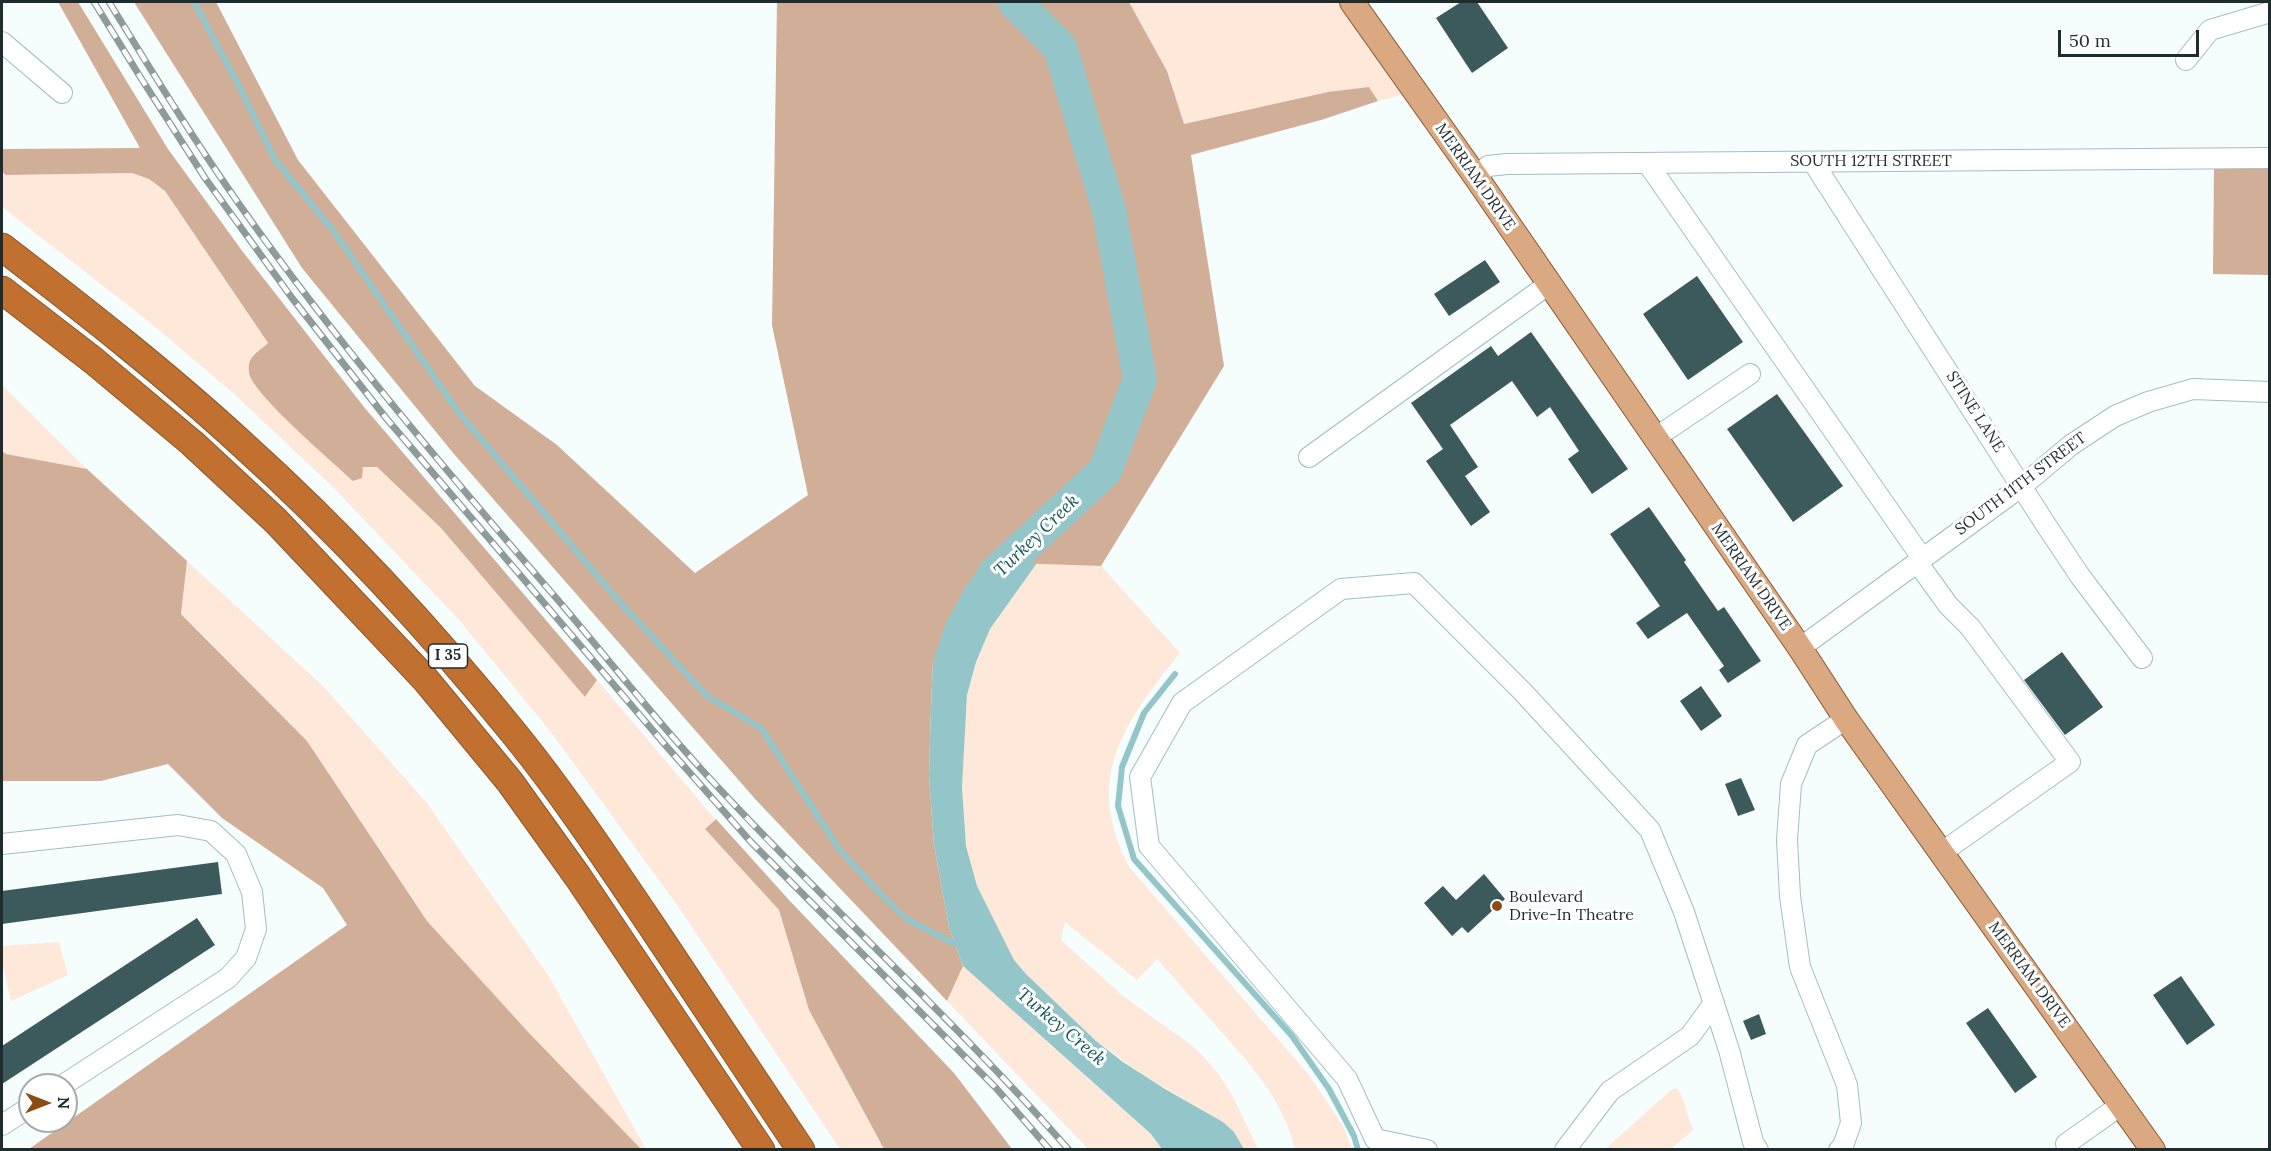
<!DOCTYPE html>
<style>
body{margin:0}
#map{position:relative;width:2271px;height:1151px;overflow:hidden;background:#f6fdfd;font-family:Lora,serif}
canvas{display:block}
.frame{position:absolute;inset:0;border:3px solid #1f2c2d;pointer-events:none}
.north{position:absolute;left:18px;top:1073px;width:60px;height:60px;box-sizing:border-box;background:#fff;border:2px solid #a5abab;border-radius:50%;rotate:90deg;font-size:16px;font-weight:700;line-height:24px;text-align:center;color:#1f2c2d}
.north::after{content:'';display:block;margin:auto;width:21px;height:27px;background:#8c4c14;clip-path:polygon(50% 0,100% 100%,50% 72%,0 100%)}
.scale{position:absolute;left:2058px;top:30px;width:141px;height:27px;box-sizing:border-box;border:3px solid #1f2c2d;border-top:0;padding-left:8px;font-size:18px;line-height:21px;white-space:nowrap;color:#1f2c2d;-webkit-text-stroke:4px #fff;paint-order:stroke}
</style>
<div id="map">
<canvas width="2271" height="1151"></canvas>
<div class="frame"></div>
<div class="north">N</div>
<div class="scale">50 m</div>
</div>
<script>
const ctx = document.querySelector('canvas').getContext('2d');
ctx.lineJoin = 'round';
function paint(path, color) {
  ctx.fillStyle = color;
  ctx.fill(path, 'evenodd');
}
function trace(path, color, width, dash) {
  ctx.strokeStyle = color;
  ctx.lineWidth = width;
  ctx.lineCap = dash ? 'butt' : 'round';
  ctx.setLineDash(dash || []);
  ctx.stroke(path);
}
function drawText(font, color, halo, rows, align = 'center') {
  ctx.font = font + ' Lora,serif';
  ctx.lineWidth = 6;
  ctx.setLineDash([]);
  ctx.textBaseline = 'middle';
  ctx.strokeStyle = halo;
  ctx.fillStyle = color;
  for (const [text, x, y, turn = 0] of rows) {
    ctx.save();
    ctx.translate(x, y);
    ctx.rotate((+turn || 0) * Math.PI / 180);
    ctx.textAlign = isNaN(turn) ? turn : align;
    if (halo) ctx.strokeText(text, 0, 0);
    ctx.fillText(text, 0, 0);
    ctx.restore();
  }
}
paint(new Path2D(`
 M1129,2H1338L1403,95L1378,101L1369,87L1328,92L1183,124L1167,71Z
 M2,172L6,175L132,173L149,179L165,191L268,344L252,354L363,467H377L441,528L586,697L597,680L715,819L705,829L779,910L809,1010L884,1149H840L680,909L550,731L460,621L336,490L232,392L148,321L2,207Z
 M2,385L87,469L6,454L2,451Z
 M187,561L324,687L426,802L548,975L646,1149H641L530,1034L427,921L307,741L181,613Z
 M1037,563L1101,566L1180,653C1124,723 1082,779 1130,868L1309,1075L1343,1126L1352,1149H1295C1282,1098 1253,1068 1219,1029C1198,1006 1178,982 1157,959L1137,980L1065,922L1061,940L1123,996L1190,1044L1202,1055L1217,1072L1232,1095L1258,1149H1244L1234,1132L1223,1122L1143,1075L1096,1041L1026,974L1014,960L977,886L966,846L962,787L967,695L976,662L990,629Z
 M59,942L68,975L11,1001L2,963V946Z
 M963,966L1151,1134L1162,1149H1088L947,1001Z
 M1676,1088C1687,1099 1685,1116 1694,1129L1671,1149H1605L1670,1091Z`), '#fee8d9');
paint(new Path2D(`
 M58,2H78L168,149L243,252L364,407L597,680L585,697L441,528L377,467H363L362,478L353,481C334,463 250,392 249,372C247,356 258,352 268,343L165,191L149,179L132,173L6,175L2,172V149L140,148Z
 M134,2H216L298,160L475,386L557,445L695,573L808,495L772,325L777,2H1129L1167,71L1184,124L1328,92L1369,87L1378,101L1321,120L1191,155L1224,366L1101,566L984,562L933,662L931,708L929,775L934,845L949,927L963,966L947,1001L756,800L454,454L302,268Z
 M2214,165H2269V275L2213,274Z
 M2,451L6,454L87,469L187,561L181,614L307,741L427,921L530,1034L641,1149H29L347,925L323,888L222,818L168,764L101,781H2Z
 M716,819L789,900L954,1073L1012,1149H884L809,1010L779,910L705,829Z`), '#d1ae97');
paint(new Path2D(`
 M984,562L1037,563L990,629L976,662L967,695L962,787L966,846L977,886L1014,960L1026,974L1096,1041L1123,1062L1165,1089L1223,1122L1234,1132L1244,1149H1162L1151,1134L963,966L949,927L934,845L929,775L931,708L933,662L945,625L965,587Z`), '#94c5c9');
trace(new Path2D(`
 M194,2L241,90L275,160L332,229L459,413L617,599L707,696L761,728L839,849L871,884L905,918L953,943H961
 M1175,674L1144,713L1122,767L1118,806L1134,859L1292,1036L1329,1089L1354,1136L1358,1150`), '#94c5c9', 6);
trace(new Path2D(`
 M983,600L994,574L1105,471L1140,379L1109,210L1060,47L1015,2`), '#94c5c9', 34);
paint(new Path2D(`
 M1461,2H1477L1508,48L1472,73L1436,18Z
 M1485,260L1500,282L1449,316L1434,294Z
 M1697,276L1743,342L1688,380L1643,314Z
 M1531,332L1628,469L1592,494L1568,459L1579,451L1550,407L1537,417L1512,381L1450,425L1478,467L1465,476L1490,512L1471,526L1426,461L1443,449L1411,403L1491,346L1498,356Z
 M1777,394L1843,486L1793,522L1727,429Z
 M1649,507L1686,560L1684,562L1718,611L1724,607L1761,661L1728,683L1719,670L1724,666L1687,613L1648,639L1636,623L1660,606L1610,534Z
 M2062,652L2103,707L2065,735L2024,680Z
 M1701,686L1722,716L1701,731L1680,701Z
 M1741,778L1755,810L1738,816L1725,784Z
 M218,862L222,894L2,924V891Z
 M1484,874L1505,899L1468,933L1462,927L1452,936L1424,903L1443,886L1456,900Z
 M197,918L215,945L2,1084V1046Z
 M2181,976L2215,1025L2187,1045L2153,995Z
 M1988,1008L2037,1077L2015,1093L1966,1023Z
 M1759,1014L1766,1034L1751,1040L1743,1021Z`), '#3c5a5c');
const minor = new Path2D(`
 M2,42L62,93
 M2186,60L2210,30L2270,12
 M1813,162L2046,525L2080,576L2142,658
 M1648,164L1922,558
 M1476,177L1488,166L1507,164L2270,158
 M1655,438L1750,374
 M1309,457L1549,284
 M1917,562L1948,605L1970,627L2070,762L1941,853
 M1800,648L2022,486L2071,445L2115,416L2148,402L2193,389L2270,392
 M2,844L178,825L211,831L236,854L252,892L256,929L246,958L228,978L63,1085
 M2,1125L30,1107
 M2066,1144L2121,1105
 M1427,1150L1375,1139L1347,1079L1149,846L1140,777L1182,703L1341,589L1414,583L1522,691L1650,830L1684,912L1729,1050L1753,1142L1758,1150
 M1565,1150L1610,1091L1690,1036L1714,1003
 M1839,1150L1843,1146L1851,1123L1847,1085L1800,967L1790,896L1787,840L1791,784L1807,745L1846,719`);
const major = new Path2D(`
 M1352,2L1476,177L1800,648L1846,719L2153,1150`);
const highway = new Path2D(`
 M2,247C84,310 166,374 242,444C342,534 433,633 517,737C567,799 611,866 655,931C704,1004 752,1077 801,1150
 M2,290L94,361L192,443L276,521L425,679L510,782L578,877L761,1150`);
trace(minor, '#9fc0c2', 22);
trace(major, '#89582e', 26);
trace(highway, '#89582e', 29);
trace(minor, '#fff', 20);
trace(major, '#daa982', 24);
trace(highway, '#c2702f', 27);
const rail = new Path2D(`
 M94,2L139,75L205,178L292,298L386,418L667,747L751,842L996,1088L1050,1150
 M109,2C151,70 193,139 239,204C335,340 443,467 551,592C602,651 650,713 702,770C821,900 952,1017 1069,1150`);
trace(rail, '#909a9a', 7);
trace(rail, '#fff', 4.5, [14]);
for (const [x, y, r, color] of [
 [1497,906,6,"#8c4c14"]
]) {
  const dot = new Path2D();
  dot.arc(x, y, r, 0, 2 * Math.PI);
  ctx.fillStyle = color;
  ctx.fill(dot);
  trace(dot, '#fff', 2);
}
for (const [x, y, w] of [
 [448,656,39]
]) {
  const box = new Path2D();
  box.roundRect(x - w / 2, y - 12, w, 24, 4.5);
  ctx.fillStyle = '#fff';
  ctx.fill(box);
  trace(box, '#1f2c2d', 1.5);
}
drawText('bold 15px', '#1f2c2d', null, [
 ["I 35",448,656]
]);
drawText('16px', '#1f2c2d', '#fff', [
 ["SOUTH 12TH STREET",1871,161],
 ["MERRIAM DRIVE",1475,177,55],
 ["STINE LANE",1975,412,57],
 ["SOUTH 11TH STREET",2021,484,-37],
 ["MERRIAM DRIVE",1751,577,55],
 ["MERRIAM DRIVE",2029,975,54]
]);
drawText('16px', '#1f2c2d', '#fff', [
 ["Boulevard",1509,897],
 ["Drive-In Theatre",1509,915]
], 'left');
drawText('italic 18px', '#13585d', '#fff', [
 ["Turkey Creek",1037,536,-44],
 ["Turkey Creek",1061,1027,40]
]);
</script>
